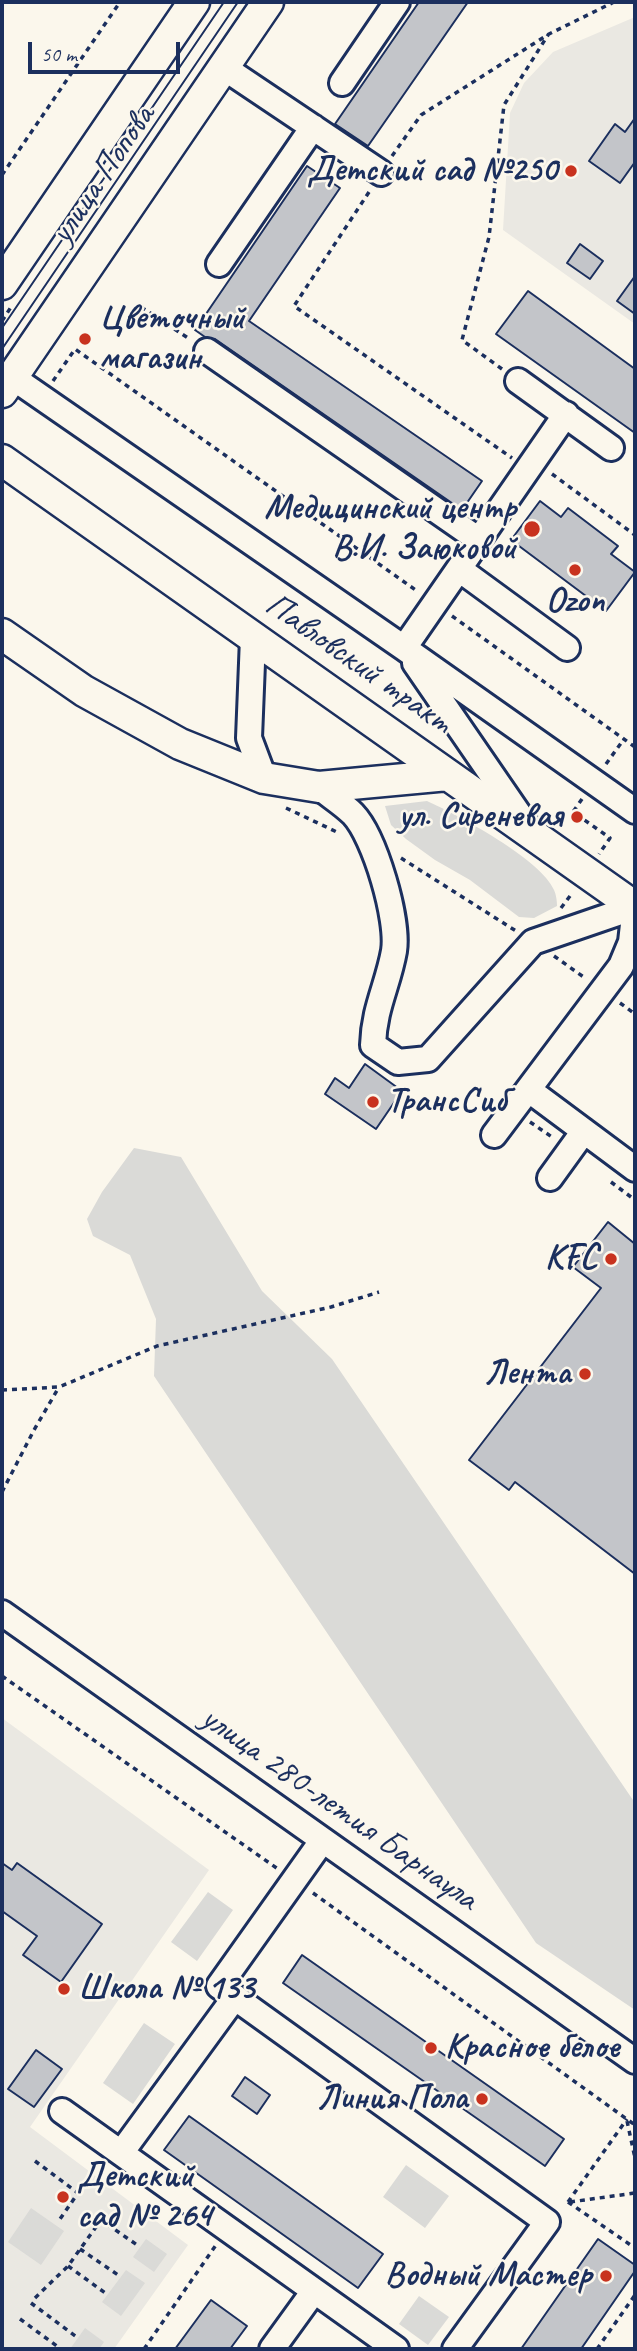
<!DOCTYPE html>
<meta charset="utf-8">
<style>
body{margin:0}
#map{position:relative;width:637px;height:2351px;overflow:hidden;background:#fbf7ec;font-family:Caveat,sans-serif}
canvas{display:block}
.frame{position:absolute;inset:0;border:4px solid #1b2f5e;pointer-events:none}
.scale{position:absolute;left:28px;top:42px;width:152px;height:32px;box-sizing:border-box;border:4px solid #1b2f5e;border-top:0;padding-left:9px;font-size:21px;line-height:24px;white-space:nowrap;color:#1b2f5e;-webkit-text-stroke:5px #fbf7ec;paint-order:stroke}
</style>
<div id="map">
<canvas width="637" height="2351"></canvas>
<div class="frame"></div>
<div class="scale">50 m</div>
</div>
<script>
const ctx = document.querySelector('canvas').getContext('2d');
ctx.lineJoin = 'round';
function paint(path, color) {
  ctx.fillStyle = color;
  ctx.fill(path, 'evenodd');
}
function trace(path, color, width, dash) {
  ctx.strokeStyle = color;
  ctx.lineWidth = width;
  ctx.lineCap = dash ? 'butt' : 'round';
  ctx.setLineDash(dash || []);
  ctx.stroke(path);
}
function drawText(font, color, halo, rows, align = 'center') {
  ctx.font = font + ' Caveat,sans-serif';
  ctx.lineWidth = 5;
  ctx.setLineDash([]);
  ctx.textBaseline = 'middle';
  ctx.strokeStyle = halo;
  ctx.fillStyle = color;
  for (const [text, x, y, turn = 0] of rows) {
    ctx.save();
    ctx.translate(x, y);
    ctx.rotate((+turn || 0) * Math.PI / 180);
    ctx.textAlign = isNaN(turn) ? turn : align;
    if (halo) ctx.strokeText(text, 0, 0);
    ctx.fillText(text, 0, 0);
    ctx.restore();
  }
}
paint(new Path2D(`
 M635,17V324L503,230L510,113L524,83L553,52Z
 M2,1718L209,1870L30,2127L188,2245L114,2349H2Z`), '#eae8e2');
paint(new Path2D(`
 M427,801C458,815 541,859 554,890C556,894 557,901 557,906L534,918L519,917L470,880L435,860L406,839L391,825L385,806Z
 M134,1148L181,1157L262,1291L332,1359L635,1803V2010L536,1943L154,1376L156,1319L130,1255L93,1236L87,1219L102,1192Z
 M208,1892L233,1910L197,1961L171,1942Z
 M144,2023L175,2044L133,2104L103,2083Z
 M406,2165L449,2196L425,2228L383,2197Z
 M31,2208L64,2231L41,2265L8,2242Z
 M146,2239L167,2254L154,2272L133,2257Z
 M126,2270L145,2283L121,2316L102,2302Z
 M419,2296L449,2317L428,2345L399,2324Z
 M85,2328L104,2342L99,2349H70Z`), '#dadad7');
const building = new Path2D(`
 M419,2H468L368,146L335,124Z
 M635,118V162L620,183L589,161L615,124L625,132Z
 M307,166L340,188L249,321L482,481L462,510L215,339L205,337L195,330Z
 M580,244L603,261L590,279L567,263Z
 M635,276V314L617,301Z
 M528,291L635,369V433L496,334Z
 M540,501L561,517L568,508L618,546L611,554L635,572L606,611L511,540Z
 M365,1064L402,1091L376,1129L325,1094L335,1078L349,1088Z
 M608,1222L635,1244V1574L515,1482L509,1490L469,1460L601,1288L573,1267Z
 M2,1863L12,1870L17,1863L102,1924L61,1982L23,1955L37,1936L2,1911Z
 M302,1955L564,2139L545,2166L283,1983Z
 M36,2050L62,2069L34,2107L8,2089Z
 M245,2077L270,2095L257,2114L232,2096Z
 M189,2116L383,2254L358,2288L164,2150Z
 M598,2239L635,2265V2271L581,2349H521Z
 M211,2300L247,2326L230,2349H175Z`);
paint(building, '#c3c5c9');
trace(building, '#1b2f5e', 2);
const minor = new Path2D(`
 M223,67L381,173
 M342,83L397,2
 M219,264L313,127
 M207,351L479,540
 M12,377L404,648L635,811
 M518,381L611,448
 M459,569L567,648
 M253,638L249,738L264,778
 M404,648L566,414
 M415,663L527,826
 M319,787C330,796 343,804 353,814C375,837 399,920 394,951C388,985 374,1008 373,1045L398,1062L428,1059L533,942L635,907L631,942L621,966L494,1135
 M529,1090L635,1169
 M550,1178L584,1131
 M2,1613L635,2061
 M322,1841L219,1986L547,2222L455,2349
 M62,2111L396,2349
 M121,2153L235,1997
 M272,2349L314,2291`);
const major = new Path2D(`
 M2,284L194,2
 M2,392L268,2
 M2,460L635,907
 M2,634L84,691L180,744L264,778L319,787L448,775`);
trace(minor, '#1b2f5e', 30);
trace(major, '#1b2f5e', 35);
trace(new Path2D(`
 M392,156L421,115L549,34L614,2
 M2,175L120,2
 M369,192L294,306L512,458
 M141,307L191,340
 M2,321L11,307
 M502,369L462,340L489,237L504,105L548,35
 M53,381L75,349L417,591
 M552,474L635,535
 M452,616L635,747
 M606,764L624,739
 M582,799L573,812L610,838L599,854
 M286,808L339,833
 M401,858L516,931
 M561,908L573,892
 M554,956L585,978
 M620,1003L635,1014
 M530,1122L552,1137
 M611,1182L635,1200
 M2,1390L59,1387L157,1346L331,1307L379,1292
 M2,1492L34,1430L59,1387
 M2,1676L278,1869
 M313,1893L635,2125
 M627,2121L635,2158
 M35,2161L78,2193L58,2222
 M568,2202L627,2119
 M568,2202L635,2248
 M570,2202L635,2193
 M80,2249L121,2277
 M68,2266L108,2295
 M35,2298L68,2266L101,2220L140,2247
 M31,2303L78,2338
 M20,2319L61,2349
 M144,2349L216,2245
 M597,2349L635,2295`), '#1b2f5e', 3.5, [5, 5]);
trace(minor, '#fbf7ec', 24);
trace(major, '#fbf7ec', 30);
trace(new Path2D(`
 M2,328L224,2
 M2,349L238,2`), '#1b2f5e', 2);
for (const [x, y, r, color] of [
 [571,171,7,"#c8321e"],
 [85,339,7,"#c8321e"],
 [532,529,9,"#c8321e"],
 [575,570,7,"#c8321e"],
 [577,817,7,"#c8321e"],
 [373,1102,7,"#c8321e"],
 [611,1259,7,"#c8321e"],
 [585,1374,7,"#c8321e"],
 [64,1989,7,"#c8321e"],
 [431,2048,7,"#c8321e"],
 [482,2099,7,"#c8321e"],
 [63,2197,7,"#c8321e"],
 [606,2276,7,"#c8321e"]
]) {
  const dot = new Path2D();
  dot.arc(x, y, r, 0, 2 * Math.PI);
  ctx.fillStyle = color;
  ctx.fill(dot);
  trace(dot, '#fbf7ec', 2.5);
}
drawText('bold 35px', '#1b2f5e', '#fbf7ec', [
 ["Детский сад №250",557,171],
 ["Цветочный",99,319,"left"],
 ["магазин",99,359,"left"],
 ["Медицинский центр",516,509],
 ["В.И. Заюковой",516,549],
 ["Ozon",575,602,"center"],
 ["ул. Сиреневая",563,817],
 ["ТрансСиб",387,1102,"left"],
 ["KFC",597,1259],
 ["Лента",571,1374],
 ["Школа № 133",78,1989,"left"],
 ["Красное белое",445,2048,"left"],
 ["Линия Пола",468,2099],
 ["Детский",77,2177,"left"],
 ["сад № 264",77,2217,"left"],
 ["Водный Мастер",592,2276]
], 'right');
drawText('35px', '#1b2f5e', '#fbf7ec', [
 ["улица Попова",103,175,-56],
 ["Павловский тракт",358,664,35],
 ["улица 280-летия Барнаула",339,1809,35]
]);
</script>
